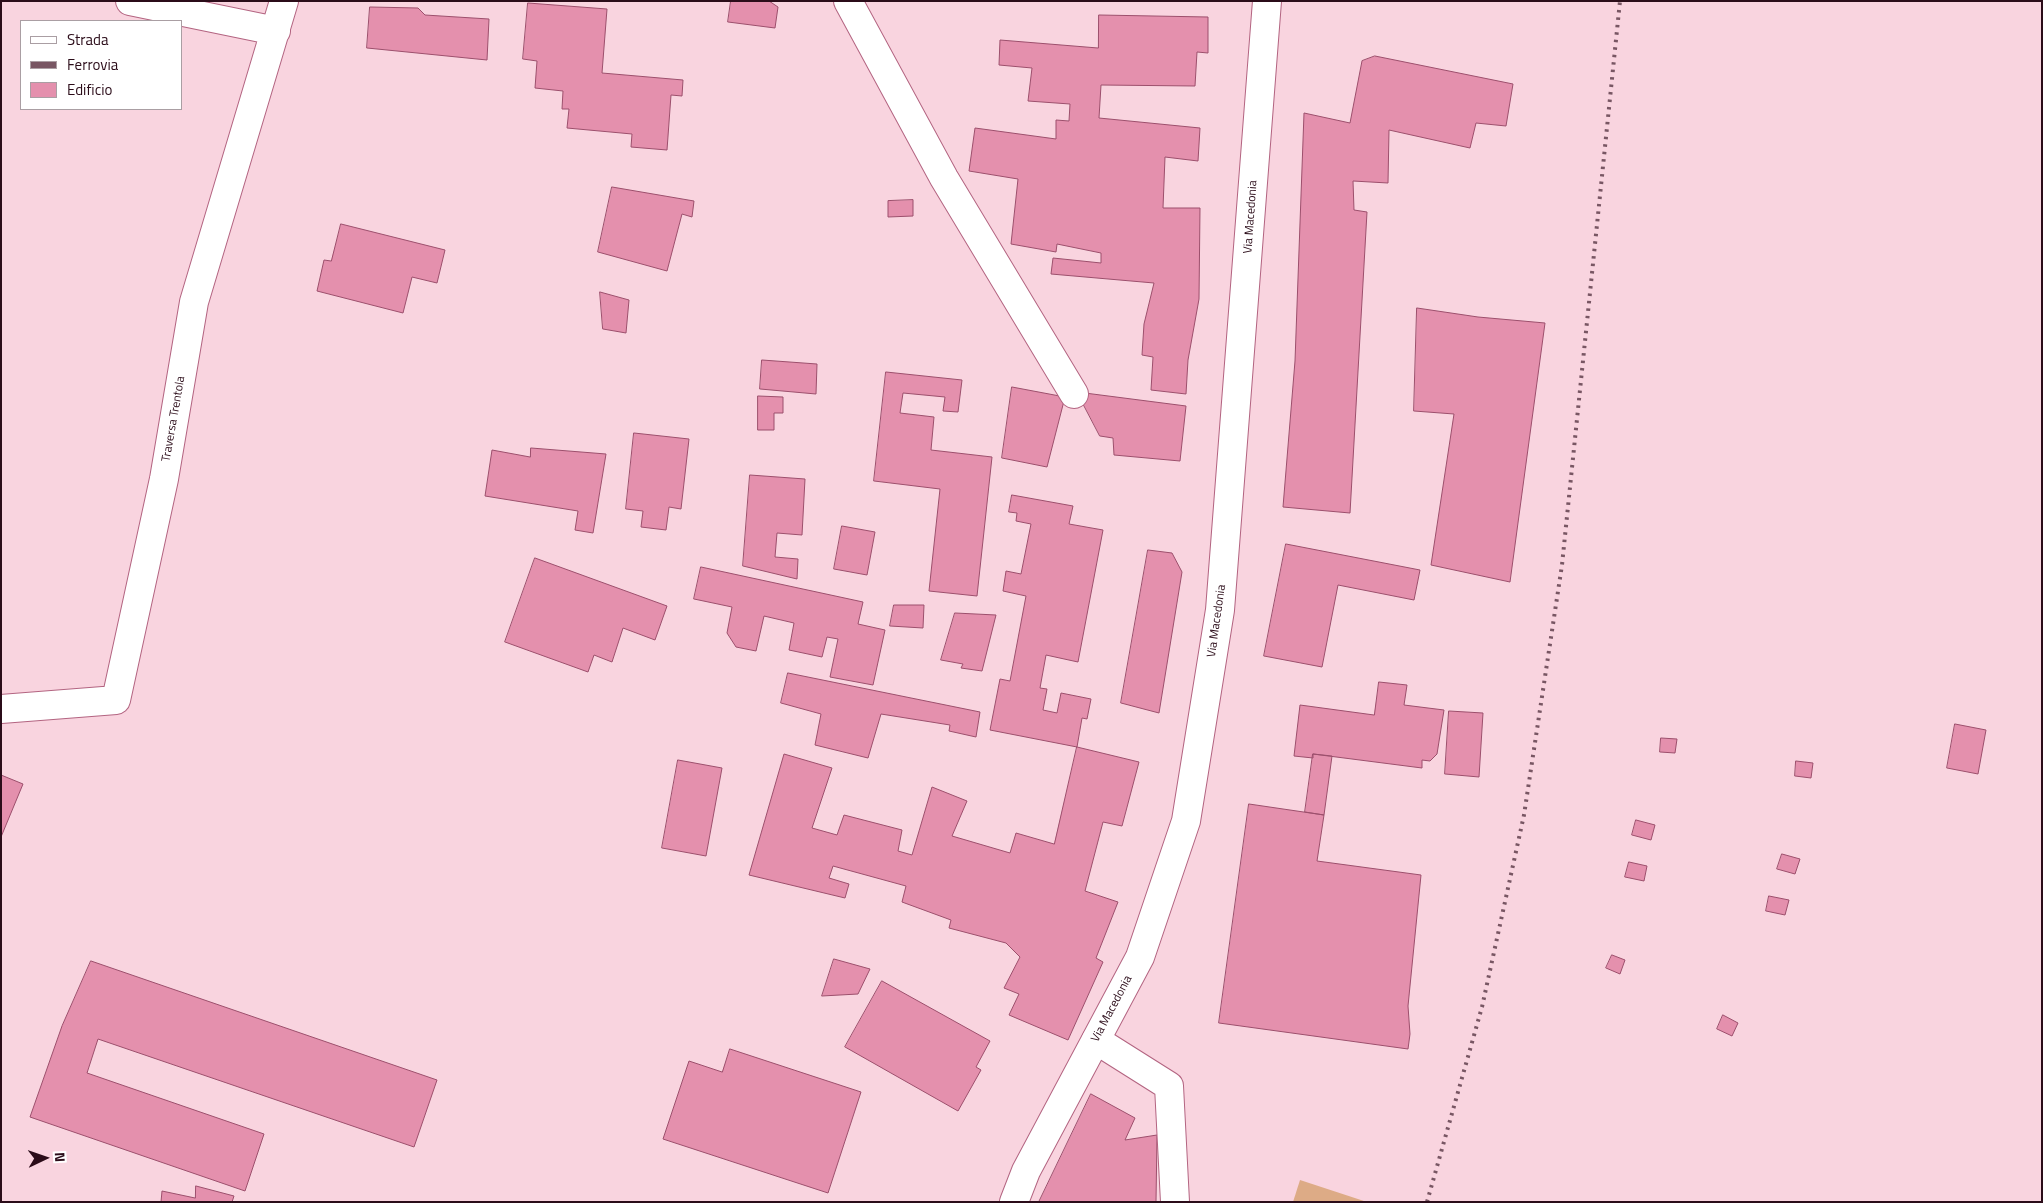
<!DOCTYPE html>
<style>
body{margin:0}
#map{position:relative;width:2043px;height:1203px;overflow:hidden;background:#f9d4df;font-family:"Titillium Web",sans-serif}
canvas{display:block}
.frame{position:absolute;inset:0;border:2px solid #2b0c19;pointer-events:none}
.legend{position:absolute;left:20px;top:20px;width:162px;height:90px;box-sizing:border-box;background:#fff;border:1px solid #aa9ea3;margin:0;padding:6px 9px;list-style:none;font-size:15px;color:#2b0c19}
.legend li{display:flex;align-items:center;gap:10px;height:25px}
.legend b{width:25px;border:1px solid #aa9ea3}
.north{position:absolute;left:20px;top:1133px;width:50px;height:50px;-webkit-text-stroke:4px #fff;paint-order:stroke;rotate:87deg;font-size:14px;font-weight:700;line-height:20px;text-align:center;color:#2b0c19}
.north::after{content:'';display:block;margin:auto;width:18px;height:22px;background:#2b0c19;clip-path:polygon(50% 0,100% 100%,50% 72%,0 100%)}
</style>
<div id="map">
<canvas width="2043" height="1203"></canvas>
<div class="frame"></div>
<ul class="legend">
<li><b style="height:6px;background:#fff"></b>Strada</li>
<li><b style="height:6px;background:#785663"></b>Ferrovia</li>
<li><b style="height:14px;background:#e490ad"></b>Edificio</li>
</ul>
<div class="north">N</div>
</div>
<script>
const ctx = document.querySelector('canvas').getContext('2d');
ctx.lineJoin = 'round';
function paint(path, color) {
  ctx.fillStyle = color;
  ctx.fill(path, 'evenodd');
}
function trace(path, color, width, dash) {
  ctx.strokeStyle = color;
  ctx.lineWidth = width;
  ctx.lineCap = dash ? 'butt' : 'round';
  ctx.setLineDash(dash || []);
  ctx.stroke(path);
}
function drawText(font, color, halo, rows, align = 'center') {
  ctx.font = font + ' "Titillium Web",sans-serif';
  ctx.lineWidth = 4;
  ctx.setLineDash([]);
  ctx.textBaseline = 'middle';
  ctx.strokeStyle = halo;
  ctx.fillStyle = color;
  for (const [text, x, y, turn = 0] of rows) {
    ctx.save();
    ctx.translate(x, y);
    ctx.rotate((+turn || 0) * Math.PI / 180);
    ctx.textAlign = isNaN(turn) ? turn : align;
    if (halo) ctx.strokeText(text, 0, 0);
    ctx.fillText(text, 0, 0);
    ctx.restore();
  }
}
paint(new Path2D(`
 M1300,1180L1367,1202H1293Z`), '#ddab86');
const building = new Path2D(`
 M731,1H769L778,7L775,28L728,22Z
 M528,3L607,9L602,73L683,80L682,96L671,95L667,150L631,147L632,134L567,128L569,109H562L563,91L535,88L537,61L523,59Z
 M370,7L418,8L425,15L489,19L487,60L367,48Z
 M1099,15L1208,17V53L1197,52L1195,86L1101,85L1099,118L1200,128L1198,161L1165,157L1163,208H1200L1199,299L1188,360L1186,394L1151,390L1153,357L1142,355L1144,324L1154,283L1051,274L1053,258L1101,263V253L1057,244L1056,252L1011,244L1018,179L969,171L975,128L1056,139V120L1069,121L1070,104L1028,101L1032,68L999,65L1000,40L1098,48Z
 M1375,56L1513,84L1506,126L1476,123L1470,148L1389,130L1388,183L1353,181L1354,210L1367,212L1350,513L1283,507L1295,361L1304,113L1350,123L1362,61Z
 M612,187L694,201L692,217L682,214L667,271L598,252Z
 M913,200V216L888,217V201Z
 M341,224L445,250L437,283L412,277L403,313L317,291L324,260L331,261Z
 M600,292L629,300L626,333L603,329Z
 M1417,308L1478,317L1545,323L1510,582L1431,565L1454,414L1414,411Z
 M762,360L817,364L816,394L760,389Z
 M886,372L962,380L958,412L943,411L945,397L903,393L900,413L934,417L931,450L992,457L977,596L929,591L940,489L874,481Z
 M1012,387L1065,397L1047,467L1002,458Z
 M1077,392L1186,406L1180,461L1114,455L1113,438L1100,436Z
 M758,396L783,397V413H774V430H758Z
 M634,433L689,439L681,509L669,507L666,530L641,527L643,511L626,509Z
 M531,448L606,454L593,533L575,530L578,511L485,496L492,450L530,457Z
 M750,475L805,479L802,535L777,533L775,557L798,559L797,579L743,566Z
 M1012,495L1073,506L1069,524L1103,530L1078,662L1046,655L1040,688L1047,689L1043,710L1057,713L1061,693L1091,699L1087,719L1082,718L1077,747L990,730L1000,679L1010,681L1026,596L1003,591L1006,571L1021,574L1031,524L1016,521L1017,513L1009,512Z
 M842,526L875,532L867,575L834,569Z
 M1286,544L1420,570L1414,600L1338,585L1322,667L1264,656Z
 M1148,550L1172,553L1182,572L1159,713L1121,703Z
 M535,558L667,606L655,640L623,628L612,662L594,655L588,672L505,642Z
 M701,567L863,602L858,624L885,630L873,685L830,677L838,639L827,637L822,657L789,650L794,623L764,616L756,651L736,647L727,633L732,607L694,599Z
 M894,605H924L923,628L890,626Z
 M955,613L996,615L982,671L961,668L963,664L941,660Z
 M788,673L980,712L976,737L949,731L950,725L881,714L868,758L815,745L821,714L781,703Z
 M1379,682L1407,685L1404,705L1444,710L1437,754L1430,761L1422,760V768L1313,754V758L1294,756L1300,705L1374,715Z
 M1449,711L1483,713L1479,777L1445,774Z
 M1955,724L1986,730L1978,774L1947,768Z
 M1661,738L1677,739L1675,753L1660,752Z
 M1077,747L1139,762L1122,826L1103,822L1085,891L1118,902L1096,958L1103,962L1068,1040L1009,1015L1019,994L1004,988L1020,957L1006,943L949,928L951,920L902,902L906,886L833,866L829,878L849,884L845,898L749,875L784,754L832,768L812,828L837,835L844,815L902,830L898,851L912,855L932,787L967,801L952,836L1010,853L1016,833L1054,844Z
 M1313,754L1332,756L1324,815L1305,812Z
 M678,760L722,768L706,856L662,848Z
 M1796,761L1813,763L1811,778L1795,776Z
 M1,775L23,784L1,837Z
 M1249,804L1324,815L1317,861L1421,875L1408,1006L1410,1034L1408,1049L1219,1023Z
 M1636,820L1655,825L1651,840L1632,835Z
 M1782,854L1800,859L1795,874L1777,869Z
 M1629,862L1647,866L1644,881L1625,877Z
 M1769,896L1789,900L1785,915L1766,911Z
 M1612,955L1625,960L1620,974L1606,968Z
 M834,959L870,969L858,994L822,996Z
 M91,961L437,1080L414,1147L98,1039L87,1073L264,1134L245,1191L30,1117L62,1026Z
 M882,981L990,1041L976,1067L981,1070L958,1111L845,1047Z
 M1723,1015L1738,1023L1732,1036L1717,1029Z
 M730,1049L861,1092L828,1193L663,1139L689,1061L722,1072Z
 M1091,1094L1135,1118L1125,1140L1157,1135L1156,1202H1039Z
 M196,1186L234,1196L232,1202H161L162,1191L195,1198Z`);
paint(building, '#e490ad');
trace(building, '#9c4f6c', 1);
const minor = new Path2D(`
 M130,1L276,31
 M848,1L944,178L1074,394
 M1,709L116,700L164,479L194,302L284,1
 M1096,1040L1169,1086L1175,1202`);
const major = new Path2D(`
 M1014,1202L1026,1171L1140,957L1186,821L1220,610L1267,1`);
trace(minor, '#b36481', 30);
trace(major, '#b36481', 30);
trace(minor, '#fff', 28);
trace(major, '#fff', 28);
trace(new Path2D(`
 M1427,1202L1482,1007L1524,815L1562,565L1620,1`), '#785663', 4, [2.5, 5]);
drawText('12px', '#2b0c19', '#fff', [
 ["Via Macedonia",1251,217,-86],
 ["Traversa Trentola",174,419,-80],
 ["Via Macedonia",1217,621,-82],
 ["Via Macedonia",1112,1009,-62]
]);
</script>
